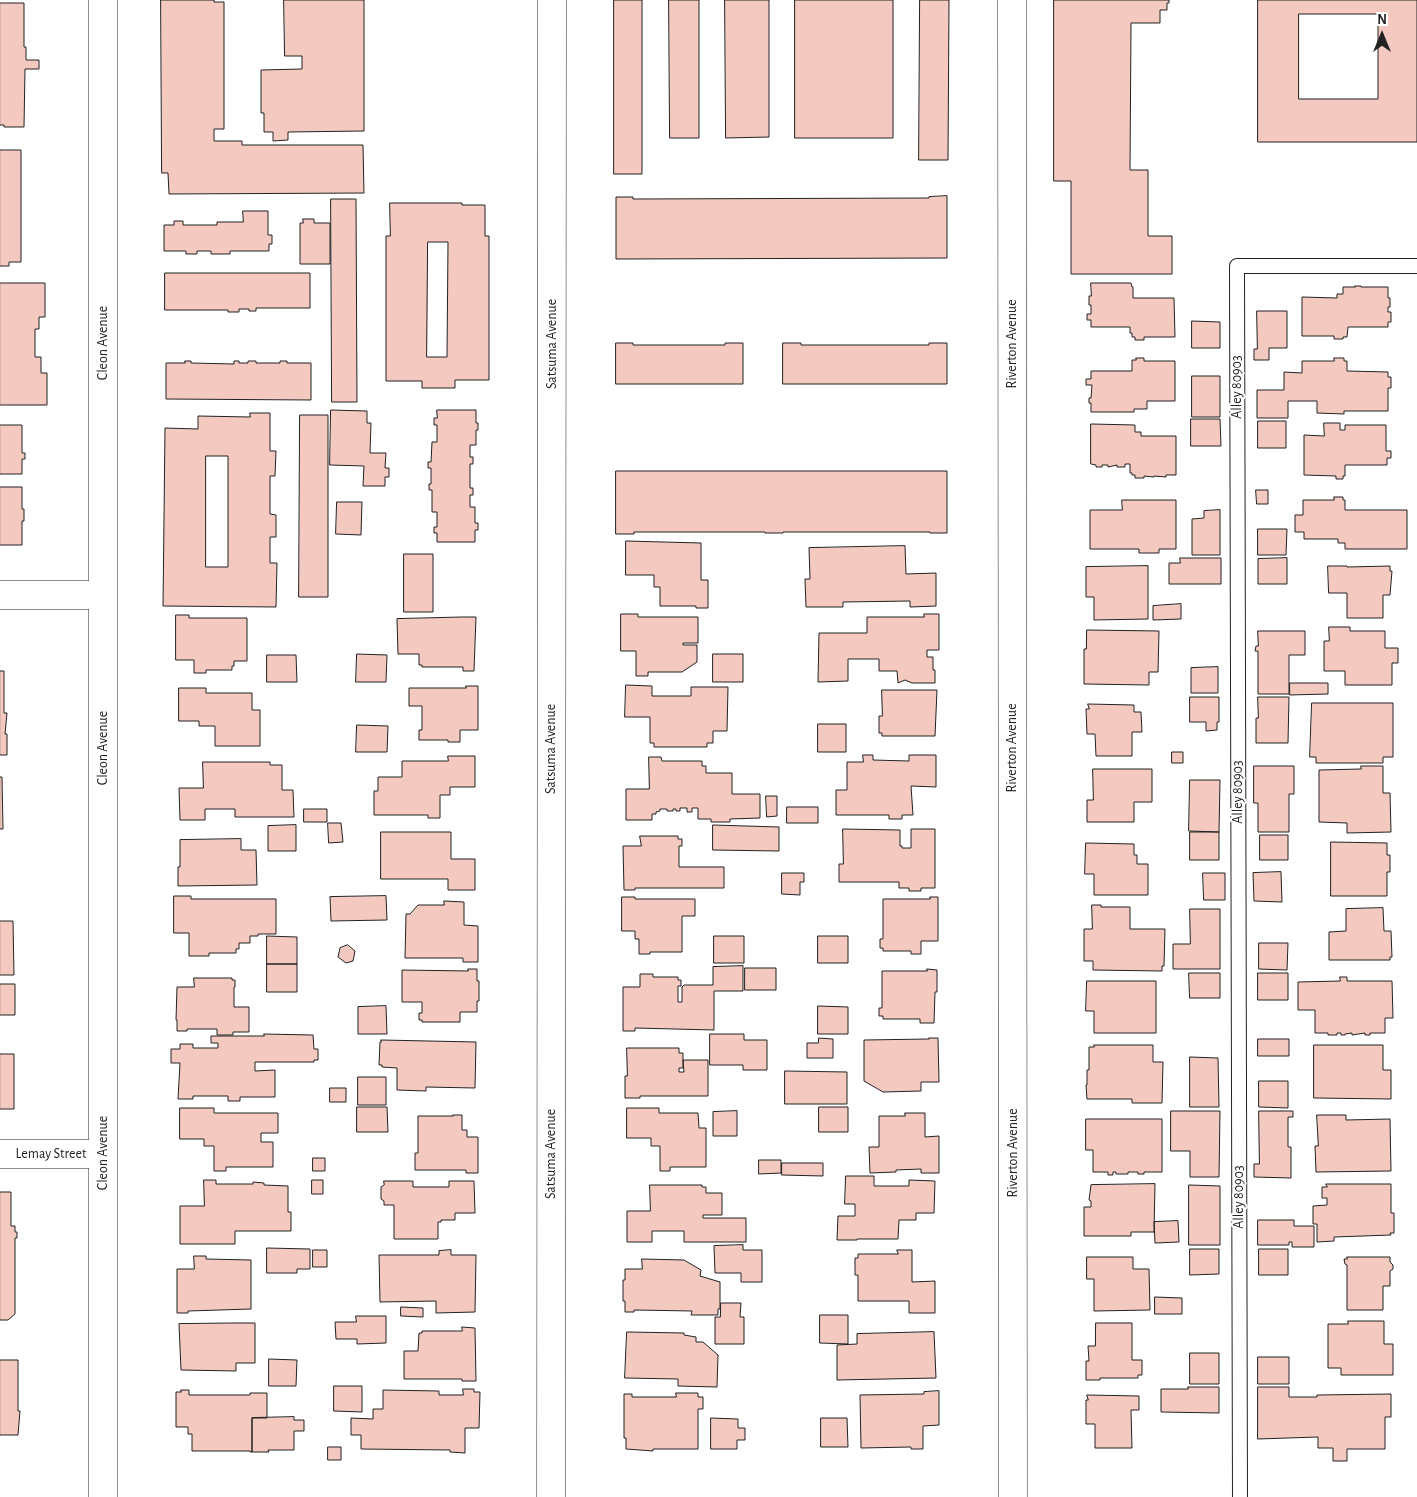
<!DOCTYPE html>
<style>
body{margin:0}
#map{position:relative;width:1417px;height:1497px;overflow:hidden;background:#fff;font-family:"Alegreya Sans",sans-serif}
canvas{display:block}
.north{position:absolute;left:1357px;top:10px;width:50px;height:50px;-webkit-text-stroke:4px #fff;paint-order:stroke;rotate:0deg;font-size:14px;font-weight:700;line-height:20px;text-align:center;color:#222}
.north::after{content:'';display:block;margin:auto;width:18px;height:22px;background:#222;clip-path:polygon(50% 0,100% 100%,50% 72%,0 100%)}
</style>
<div id="map">
<canvas width="1417" height="1497"></canvas>
<div class="north">N</div>
</div>
<script>
const ctx = document.querySelector('canvas').getContext('2d');
ctx.lineJoin = 'round';
function paint(path, color) {
  ctx.fillStyle = color;
  ctx.fill(path, 'evenodd');
}
function trace(path, color, width, dash) {
  ctx.strokeStyle = color;
  ctx.lineWidth = width;
  ctx.lineCap = dash ? 'butt' : 'round';
  ctx.setLineDash(dash || []);
  ctx.stroke(path);
}
function drawText(font, color, halo, rows, align = 'center') {
  ctx.font = font + ' "Alegreya Sans",sans-serif';
  ctx.lineWidth = 4;
  ctx.setLineDash([]);
  ctx.textBaseline = 'middle';
  ctx.strokeStyle = halo;
  ctx.fillStyle = color;
  for (const [text, x, y, turn = 0] of rows) {
    ctx.save();
    ctx.translate(x, y);
    ctx.rotate((+turn || 0) * Math.PI / 180);
    ctx.textAlign = isNaN(turn) ? turn : align;
    if (halo) ctx.strokeText(text, 0, 0);
    ctx.fillText(text, 0, 0);
    ctx.restore();
  }
}
const building = new Path2D(`
 M161,0H214V2H224V129H214V141H242V145H363L364,193L169,194L168,173H162Z
 M284,0H364V131L288,132V140L273,141V132H264V113H261V70L302,69V56H285Z
 M614,0H642V174H614Z
 M669,0H699V138H670Z
 M725,0H769V137L726,138Z
 M795,0H893V138H795Z
 M920,0H949L948,160H919Z
 M1054,0H1169V3H1167V10H1160V23H1131L1130,170H1148V236H1172V274H1071V181H1054Z
 M1258,0H1417V142H1258ZM1299,14H1378V99H1299Z
 M0,3H24V47H26V60H39V69H25L24,127H4V125H0Z
 M0,150H21V262H9V266H0Z
 M947,196V258L616,259V197H633V199L929,198V197Z
 M331,199H356L357,402H332Z
 M390,203H462V205H485V236H489V380H455V388H422V381H386V236H390ZM428,242H448L447,357H427Z
 M243,211H268V235H272V244H269V251H230V254H211V251H197V254H186V251H164V225H174V221H183V225H217V222H243Z
 M303,219H314V223H330V264H300V223H303Z
 M165,273H310V308H256V311H249V309H239V312H228V310H165Z
 M0,283H45V317H39V329H35V357H41V373H47V405H0Z
 M1091,283H1131L1132,287H1133V298H1174L1175,337H1144V340H1135V337H1132V333H1130V327H1091V320H1087V314H1091V305H1089V296H1091Z
 M1355,286H1361V287H1388V298H1390V307H1388V312H1391V322H1388V327H1348L1347,337H1343V339H1334V336H1302V297L1337,298V294H1343V287H1355Z
 M1257,311H1287V348H1269V360H1254V349H1257Z
 M1192,321L1220,322V348H1192Z
 M616,343H633V345H725V343H743V384H616Z
 M783,343H801V345H929V343H947V384H783Z
 M1136,358H1144V361H1175V401H1147V409H1134V412H1091V403H1089V398H1091L1092,385H1086V379H1091V371H1132V360H1136Z
 M1334,358H1344V361H1347V371L1388,372V377H1391V388H1388V411H1344V414L1317,413V401H1288V418H1257V390H1284V372L1302,373V361H1334Z
 M185,361H191V363L234,364V361H239V363H248V361H256V363H280V361H287V363H311V400L166,399V363H185Z
 M1192,376H1220V417H1192Z
 M331,410L367,411V423H371L370,453H386L385,468H389V477H385V486H363L364,466L330,465Z
 M437,410H476V423H478V430H476V445H470V457H473V464H470V488H473V495H470V507H475V523H478V530H475V542H437V533H434V527H437V512H432V490H429V484H431V468H428V462H431L432,442H437V425H434V418H437Z
 M250,413H270V451H276L275,476H270V514L276,515V537H270V563H277L276,607L163,606L165,428L198,429V416L250,417ZM206,456H228V567H206Z
 M300,415H328V597H299Z
 M1191,419H1220L1221,446H1191Z
 M1258,421H1286V448H1258Z
 M1324,423H1340V430H1345V425H1386V451H1391V458H1387V465H1345V476H1343V479H1336V476L1304,475V435L1324,436Z
 M1091,424L1135,425V432H1141V436H1176V475H1166V477L1154,476V477L1144,476V478H1135V475H1132V473H1130V464H1125V467H1117V465L1108,467V465H1102V467H1096V465L1091,464Z
 M0,425H22V453H25V459H22V474H0Z
 M616,471H947V533H930V532H783V533H765V532H634V534H616Z
 M0,487H22V509H24V521H22V545H0Z
 M1256,490H1268V504H1257Z
 M1334,497H1343V500H1345V510H1407V549H1345V543H1338V539H1304V532H1295V515H1303V500H1334Z
 M1122,500H1176V549H1159V553H1139V549H1090V510H1122Z
 M337,502H362L361,535L336,534Z
 M1220,510V555H1192V519L1204,518V511Z
 M1258,529H1287L1286,555H1258Z
 M626,541L701,543V580H708V608H696V606H660V587H654V575H626Z
 M905,546L906,574L936,573V606L910,607V601L843,602V607H806L805,579H810L809,548Z
 M404,554H433V612H404Z
 M1180,558H1221V584H1169V563H1180Z
 M1287,558V584H1258V559Z
 M1148,566V619L1094,620V597H1086V567Z
 M1328,566H1347V567L1390,566V571H1392L1390,595H1383V618H1347V593H1329Z
 M1181,604V619L1153,620V606Z
 M621,614H638V617H698V643H683V645H697V662L682,672H648V676H636V651H621Z
 M924,614H939V650H927V657H933V670H935V683H912L905,680L898,683L897,671H879V659H848V681L818,682L819,633H867V617H924Z
 M176,615H189V618H247V661H234V666H232V670H206V673H194V660H176Z
 M462,617H476L474,671H463V667H422V665H419V654H398L397,619Z
 M1329,627H1350V631H1385V648H1398V663H1392V685H1345V671H1324V641H1329Z
 M1087,630L1159,631L1158,672H1149V685L1084,684V649H1086Z
 M1258,631H1305V655H1289V694H1258V651H1255L1256,646H1258Z
 M357,654L387,655L386,682H356Z
 M713,654H743V682H713Z
 M267,655H296L297,682H267Z
 M1218,667V693H1191V668Z
 M0,671H4V713H7L5,734H7V755H0Z
 M1290,683H1328V694L1290,695Z
 M626,685L652,686V696H691V687H728L727,731H713V743H707V747H654V743H650V717H625Z
 M466,686H478V730H460V742H448V740H419V730H422V706H409V688H466Z
 M179,688H206V693H252V710H260V746H215V726H199V721H179Z
 M882,690H937L935,736H882V733H879V716H882Z
 M1190,697H1219V722H1217V730L1206,731V722H1190Z
 M1258,697H1289L1288,743H1256V718H1258Z
 M1312,703H1393V757H1383V763H1316V757H1310Z
 M1088,704L1134,705V712H1141L1142,732H1132V756H1096L1095,734H1087L1086,709H1089Z
 M818,724H846V752H818Z
 M357,725L388,726L387,752H356Z
 M1172,752H1183V763H1172Z
 M863,755H873V760L909,761V755H936V787L911,786L913,815H902V819H889V815H836V790H847V762H863Z
 M448,756H475V787H450V795H440V818H428V815H374V791H378V777H402V761H448Z
 M649,757H661L662,761H702V766H706V773H732V794H760V818L730,819V822H711V819H698V808H692V812H687V808H680V811H676V809H673V811H667V809H660V811L656,812V814H652V820H626V789H649Z
 M203,762H270V765H282V790H293L294,817H235V809H205V820H180L179,788H203Z
 M1254,766H1294V794H1289V832H1258V803H1254Z
 M1361,766H1383V793H1390L1391,832L1347,833V823L1319,822V770L1361,769Z
 M1093,769H1152V802H1134V822H1087V800H1093Z
 M0,777H2L3,829H0Z
 M1190,780H1220L1219,832L1189,831Z
 M766,796H777V816L767,817Z
 M787,807H818V823H787Z
 M304,809H327V822H304Z
 M328,823H341L343,842L329,843Z
 M296,825V851H268V826Z
 M713,825L779,827V851L713,850Z
 M843,829L900,830V846H902V848H911V829H935V888H921V891H909V888H899V882H839V864H843Z
 M381,832H451V859H475V890H448V879H381Z
 M1190,832H1219V860H1190Z
 M1260,835H1288V860H1260Z
 M640,836H678V839H682V846H679V867H724V888H635V890H624L623,846H641Z
 M241,839V850H256L257,885L178,886V867H180V840Z
 M1331,842L1387,843V855H1390V872H1387V896H1331Z
 M1086,843L1134,844V855H1137V864H1148V895H1094V874H1085Z
 M1281,872L1282,902L1254,901L1253,873Z
 M782,873H804V882H800V895L782,894Z
 M1203,873H1225V900H1204Z
 M174,896H191V899H276V934H258V936H250V943H239V949H236V953H209V956H189V933H174Z
 M386,896L387,920L331,921L330,897Z
 M622,897H635V899H695V916H682V952H650V954H639V939H635V931H622Z
 M930,897H938V941H921V954H911V951H883V948H880V939H883V899H930Z
 M444,901L464,902V925L478,926V962H463V958H405L406,914H410L418,905H444Z
 M1092,905H1101V907H1130V929H1165L1164,966H1162V971L1093,970V961H1084V929H1092Z
 M1383,908L1384,931H1391L1392,957H1390V960H1329V932L1346,931V909Z
 M1190,909H1220V969H1173V944H1190Z
 M0,921H13L14,975H0Z
 M267,936L297,937V964H267Z
 M714,936H744V963H714Z
 M818,936H848V963H818Z
 M1259,943H1288L1287,970L1259,969Z
 M348,945L355,951L353,961L346,963L338,957L340,948Z
 M267,964H297V992H267Z
 M743,966V991H714V1030L635,1028V1031H623V987H640V974H653V977H678V980H681V986H678V1002H682V987L684,985H713V967Z
 M745,968H776V990H745Z
 M468,969H477V981H479V1001H477V1012H460V1022H422V1020H419V1013H422V1002H402V970L468,971Z
 M927,969L937,970V992H935L934,1023H920V1019H883V1016H879V1008H882V971H927Z
 M1189,973H1220V998H1190Z
 M1258,973H1288V1000H1258Z
 M1340,977H1347V981H1392L1393,1018H1385V1033H1370V1035H1365V1033L1352,1035V1033L1345,1034V1035H1341V1033H1337V1035H1328V1033H1315V1010H1298V982L1340,981Z
 M194,978H232V980H235V987H234V1007H249V1032H233V1035H217V1029H187V1031H177V1020H176L177,987H194Z
 M1087,981H1156V1033H1094V1011H1086Z
 M0,984H15V1015H0Z
 M386,1006L387,1034H358V1007Z
 M818,1006L848,1007V1034H818Z
 M264,1034L313,1035L314,1049H318V1060H314V1062H255V1071L275,1070V1097H240V1101H228V1096H193V1099H178L180,1063H171V1049H180V1044H193V1048H218V1043H211V1036H264Z
 M710,1034H744V1040H767V1070H743V1065H710Z
 M819,1038L833,1039V1058H807V1043H818Z
 M929,1038H938L939,1082H921V1091L883,1092L864,1081V1040L929,1039Z
 M1258,1039H1289V1056H1258Z
 M381,1040L476,1042L475,1088L426,1087V1091L397,1090V1068L382,1067V1065H379L380,1042H381Z
 M1094,1045H1153V1062H1163L1162,1103H1132V1099H1087L1086,1085H1087V1070H1089V1047H1094Z
 M1314,1045H1383V1070H1391V1099L1314,1098Z
 M627,1048H679V1053H683V1068H679V1072H684L683,1060H708V1096H640V1098H625V1076H627Z
 M0,1054H14V1109H0Z
 M1190,1057L1218,1058L1219,1107H1190Z
 M785,1071L847,1072V1104H785Z
 M358,1077H386V1105H358Z
 M1259,1081H1288V1108L1259,1107Z
 M330,1088H346V1102H330Z
 M357,1107H387L388,1132H357Z
 M819,1107H848V1132H819Z
 M180,1108H214V1113H278V1133H261V1142H273V1167H226V1171H214V1146H204V1139H180Z
 M627,1108H659V1113H698L699,1128H706V1167H670V1171H660V1146H651V1138H627Z
 M737,1111V1136H713V1112Z
 M1171,1111H1220L1219,1177H1190V1151H1171Z
 M1259,1111H1293V1117H1288V1147H1291V1178L1254,1177V1164H1259Z
 M905,1113H925V1137L939,1136V1173H921V1169L896,1170V1172L870,1173L869,1147H879V1116H905Z
 M453,1115H462V1130H467V1137H478V1173H466V1170H415V1153H418V1116H453Z
 M1317,1115H1346V1120L1390,1119L1391,1171L1316,1172L1315,1146H1318Z
 M1086,1119H1162V1172H1144V1174H1138V1172H1128V1174H1116V1172H1113V1175H1108V1172H1093V1150H1086Z
 M313,1158H325V1171H313Z
 M759,1160H781V1173L759,1174Z
 M782,1163H823V1176L782,1175Z
 M846,1176H874V1186H909V1180L935,1181L934,1213H916V1220H899L898,1239H857V1240H837L838,1216H855V1204H845Z
 M204,1180H216V1184H253V1182L264,1183V1185L288,1186V1212H291V1231H235V1244H180V1206H204Z
 M312,1180H323V1194H312Z
 M384,1181H413V1187H449V1181H474L475,1213H455V1220H441V1222H438V1239H394V1205H384V1201L381,1199V1187L384,1185Z
 M1155,1184L1154,1232H1131V1236H1084V1207H1091V1201L1089,1200L1091,1185Z
 M1326,1184H1391V1213H1394V1233H1390L1391,1235L1334,1237V1241L1317,1242V1224H1313V1206L1327,1205V1198H1322V1187H1327Z
 M650,1185H702V1187H706V1193H722V1215H703V1218H746V1242H684V1231H652V1242H627V1211H650Z
 M1189,1185L1220,1186V1245H1189Z
 M0,1192H11V1226H15V1232H17V1238H15V1314L8,1320H0Z
 M1258,1220H1294V1226H1314V1247H1292V1242H1289V1245H1258Z
 M1178,1221L1179,1242L1155,1243L1154,1222Z
 M743,1245V1250H762V1282H741V1273H715L714,1246Z
 M267,1248L310,1249V1269H297V1273H267Z
 M1190,1249H1219V1274L1190,1275Z
 M1259,1249H1288V1275H1259Z
 M313,1250H327V1267H313Z
 M451,1250V1255H476L475,1312L436,1313V1301L380,1302L379,1255H439V1251Z
 M897,1250H912V1282L935,1281V1313H909V1301H858V1275H855V1258H858V1254H898Z
 M194,1256H206V1259L251,1260V1309L188,1311V1313H177V1269H194Z
 M1087,1257H1133V1269H1149L1150,1310L1094,1311V1279H1087Z
 M1347,1257H1390V1262L1393,1265V1269L1390,1271V1286H1383V1310H1347V1265L1345,1264L1344,1259H1347Z
 M642,1259L684,1260L701,1270L700,1276L720,1282V1309H718V1315H691L692,1311L634,1310V1312H625V1301H623V1280H625V1269H642Z
 M1155,1297L1182,1298V1314H1155Z
 M721,1303H741L740,1317H744V1344H715V1317H720Z
 M401,1307L423,1308V1317L401,1316Z
 M820,1315H848V1344L820,1343Z
 M356,1316H386V1343L357,1344V1339H336L335,1322H356Z
 M1348,1321H1384V1344H1393V1375H1341V1368H1328V1324H1348Z
 M232,1323H255V1363H236V1371L181,1370L179,1324Z
 M1096,1323H1132V1360H1142V1375H1138V1378H1100V1380H1086V1361H1089L1088,1346H1095Z
 M462,1327L475,1328L476,1381H462V1379H404V1351H418L419,1333H422V1331H462Z
 M627,1332L684,1333V1335L696,1337V1342H703L718,1355L717,1387L678,1386V1379L625,1378Z
 M934,1332L936,1378L837,1380V1345L857,1344V1334Z
 M1190,1353H1219V1384H1190Z
 M1258,1357H1289V1384H1258Z
 M269,1359L297,1360L296,1386H269Z
 M0,1360H18V1411H20L18,1435H0Z
 M334,1386H362V1412L334,1411Z
 M1188,1387H1219V1413L1161,1412V1389H1188Z
 M1258,1387H1289V1397H1317V1395L1391,1394V1417H1385V1449H1347V1461H1333V1448H1318V1437L1258,1439Z
 M463,1389H474V1392H480L479,1428H465V1453L450,1452V1450L361,1449V1435H351V1418L373,1419V1409H383V1390L439,1391V1395H463Z
 M181,1390H189V1395H250V1393H267V1418H252V1452H250V1451H192V1434H188V1427H176V1392H181Z
 M939,1391V1425L923,1426V1449H911V1447L861,1448L860,1395L924,1394V1392Z
 M676,1393H698V1397H703V1409H698V1449H653V1451L626,1449V1438H624V1394H632V1397H676Z
 M1087,1395L1139,1396V1410H1131L1132,1448H1095V1424H1086V1400H1088Z
 M294,1417V1420H304V1431H294V1450H268L269,1452H252V1418Z
 M711,1418L738,1419V1428H745V1440H737V1449H711Z
 M821,1418H847L848,1447H821Z
 M328,1447H341V1460H328Z`);
paint(building, '#f3c9c0');
trace(building, '#222', 1);
const service = new Path2D(`
 M1240,1497L1237,266H1417`);
const minor = new Path2D(`
 M1012,0L1013,1497
 M0,595H103
 M0,1154H102
 M103,1497V0
 M551,1497L552,0`);
trace(service, '#222', 16);
trace(minor, '#222', 29);
trace(service, '#fff', 14);
trace(minor, '#fff', 28);
drawText('14px', '#222', '#fff', [
 ["Cleon Avenue",103,343,-90],
 ["Satsuma Avenue",552,344,-90],
 ["Riverton Avenue",1012,344,-90],
 ["Alley 80903",1237,387,-90],
 ["Cleon Avenue",103,748,-90],
 ["Riverton Avenue",1012,748,-90],
 ["Satsuma Avenue",551,749,-90],
 ["Alley 80903",1238,792,-90],
 ["Cleon Avenue",103,1153,-90],
 ["Riverton Avenue",1013,1153,-90],
 ["Lemay Street",51,1154],
 ["Satsuma Avenue",551,1154,-90],
 ["Alley 80903",1239,1197,-90]
]);
</script>
